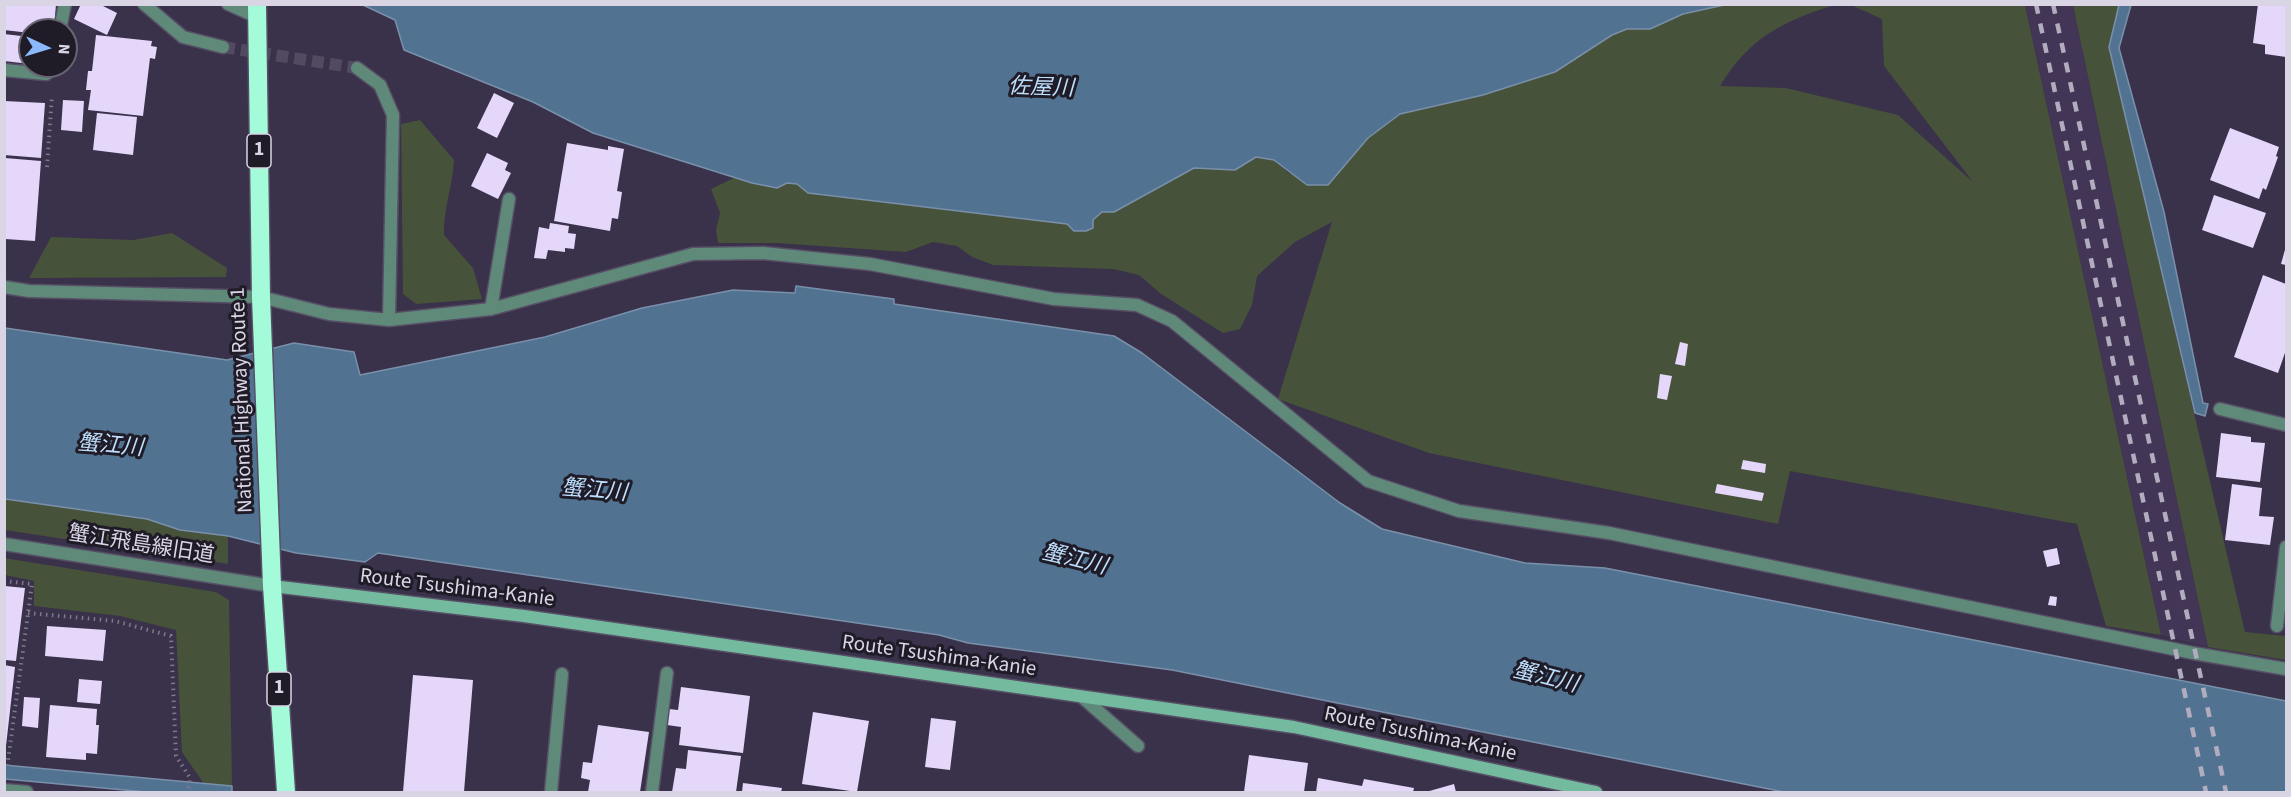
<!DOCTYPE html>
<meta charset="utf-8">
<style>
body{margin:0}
#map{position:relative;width:2291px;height:797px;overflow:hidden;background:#3a314a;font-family:"Source Sans 3",sans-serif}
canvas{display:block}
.frame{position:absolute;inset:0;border:6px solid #dad5e5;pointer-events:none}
.north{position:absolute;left:18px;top:18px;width:60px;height:60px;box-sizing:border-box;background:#1f1b27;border:2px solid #6a6573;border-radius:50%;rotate:94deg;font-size:16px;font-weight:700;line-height:24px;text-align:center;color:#dad5e5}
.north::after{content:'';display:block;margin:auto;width:21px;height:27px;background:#8cb9fc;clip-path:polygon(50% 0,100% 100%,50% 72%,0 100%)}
</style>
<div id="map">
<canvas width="2291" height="797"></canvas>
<div class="frame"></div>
<div class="north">N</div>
</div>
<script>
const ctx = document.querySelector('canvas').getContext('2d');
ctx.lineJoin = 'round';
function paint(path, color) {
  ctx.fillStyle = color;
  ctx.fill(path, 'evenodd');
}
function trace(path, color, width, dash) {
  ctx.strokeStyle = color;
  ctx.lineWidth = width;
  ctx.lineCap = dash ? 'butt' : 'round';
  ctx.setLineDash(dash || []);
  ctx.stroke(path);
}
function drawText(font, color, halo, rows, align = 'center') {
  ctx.font = font + ' "Source Sans 3","Noto Sans JP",sans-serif';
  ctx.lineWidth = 6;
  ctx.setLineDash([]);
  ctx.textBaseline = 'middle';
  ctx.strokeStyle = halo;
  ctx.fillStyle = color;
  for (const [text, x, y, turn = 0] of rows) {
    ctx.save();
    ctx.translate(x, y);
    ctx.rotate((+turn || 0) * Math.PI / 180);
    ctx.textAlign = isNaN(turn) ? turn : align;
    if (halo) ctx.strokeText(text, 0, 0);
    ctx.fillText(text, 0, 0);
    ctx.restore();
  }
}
paint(new Path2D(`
 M2025,5H2073L2208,647L2161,635Z`), '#423555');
paint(new Path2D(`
 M1724,4L1834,5C1782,22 1750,37 1720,86L1786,88L1898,115L1973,182L1884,66L1882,19L1851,5H2025L2161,635L2106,626L2077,524L1790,471L1778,524L1429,453L1278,399L1332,222L1295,242L1257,276L1252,305L1240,329L1223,333L1161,294L1139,275L1113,269L993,265L972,257L957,246L933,242L906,252L777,243H718L716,230L720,213L711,189L736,177L752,183L797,184L808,193L839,197L1068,224L1074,231L1102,212H1114L1194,168L1235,169L1256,156L1274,160L1289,173L1328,185L1368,138L1400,114L1483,95L1555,72L1612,35L1627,29H1650L1683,14Z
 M2073,5H2119L2109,47L2245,632L2286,636V660L2208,647Z
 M420,120L454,160C453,186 443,209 444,235L473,268L482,299L416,304L403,294L401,124Z
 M172,233L227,268L226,277L29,278L51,237L133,240Z
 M5,499L147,519L180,530L228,536V564L5,530Z
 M4,558L216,592L229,600L232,786L204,784L182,752L176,630L120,616L34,606V581L5,575Z`), '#47523a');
const water = new Path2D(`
 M363,5V4L1724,5L1683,14L1650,29H1627L1612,35L1555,72L1483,95L1400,114L1368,138L1328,185H1307L1274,160L1256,157L1235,170L1194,168L1114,212H1102L1093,220V228L1086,231H1074L1067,224L808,193L797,184L787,183L777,188L752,183L593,133L533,102L404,50L395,20Z
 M2119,5H2131L2119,48L2164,212L2203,403L2208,404L2205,416L2195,413L2109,47Z
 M796,286L894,299V304L1114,336L1142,353L1340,503L1382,529L1525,563L1605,568L2286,701V792H1784L1172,670L968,643L939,635L378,553L365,562L296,553L228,536L180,530L147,519L5,499V328L227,360L294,343L354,352L360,375L545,337L642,308L733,290L795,293Z
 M4,765L232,786V792H146L5,779Z`);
paint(water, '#517391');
trace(water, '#7a90aa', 1.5);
paint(new Path2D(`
 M4,4H56L54,30H30V33L4,30Z
 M81,4H99L117,13L107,35L74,19Z
 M2258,4H2286V57L2265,54V45L2253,43Z
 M4,34L30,37V64L4,61Z
 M96,35L152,41L151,46L157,47L155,59L150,58L143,116L88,110L91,90H86L88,71H92Z
 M494,93L514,103L497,138L477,128Z
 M63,100L84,101L82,132L61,130Z
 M4,101L45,103L41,158L4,155Z
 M97,113L137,117L133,155L93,150Z
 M2230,128L2279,147L2276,156L2278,157L2266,190L2263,188L2259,199L2210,180Z
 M567,143L608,150V146L624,149L617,191L622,192L618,219L612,218L610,231L554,221Z
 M487,153L508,163L505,170L511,173L498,199L471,186Z
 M5,158L41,161L35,241L5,239Z
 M2214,195L2266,213L2253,248L2202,230Z
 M550,223L569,226L568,233L576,234L574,249L565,248V252L548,250L546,259L534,258L539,227L549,229Z
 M2286,246V265L2281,264Z
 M2263,275L2286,284V350L2278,373L2234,357Z
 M1680,342L1688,344L1685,366L1675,364Z
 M1660,374L1672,376L1667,400L1657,398Z
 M2221,433L2251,437V442L2265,443L2260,482L2216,477Z
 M1743,460L1766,464L1765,473L1741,469Z
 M1717,484L1764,493L1762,501L1715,493Z
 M2232,484L2262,488L2259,516L2274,517L2270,545L2225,540Z
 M2057,548L2060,564L2047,567L2043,551Z
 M5,586L25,588L16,661L5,660Z
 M2050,596L2057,597L2056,606L2048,605Z
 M47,626L106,630L103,661L45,656Z
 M4,665L15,667L6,746H4Z
 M413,675L473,680L464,792H403Z
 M79,679L102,681L100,704L77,702Z
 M681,687L750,696L743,753L679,745L681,727L667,725L669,709L678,710Z
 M24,697L40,698L38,728L22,726Z
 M50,705L97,709L96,725H99L97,754L86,753V760L46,757Z
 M813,712L869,721L857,792L802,784Z
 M931,718L956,721L950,770L925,767Z
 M598,725L649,732L640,792H588L590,780L581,778L583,762L592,763Z
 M688,750L741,756L736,792H672L676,768L686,769Z
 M1249,755L1308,763L1304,792H1244Z
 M1318,778L1362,786L1364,779L1414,788L1413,792H1316Z
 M743,783L782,788L781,792H742Z
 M1454,784L1456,792H1426Z`), '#e4d7fa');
trace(new Path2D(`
 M223,47L357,68`), '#524a61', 12, [12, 6]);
const lane = new Path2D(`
 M491,309L509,199
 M2277,626L2286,547
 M1082,697L1138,746
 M551,792L562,674
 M652,792L667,673`);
const street = new Path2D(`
 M144,4L183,37L223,47
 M228,4L257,17
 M60,30L65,4
 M357,68L380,85L393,115L389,320
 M4,70L46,74L49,66
 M4,287L29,291L261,297L329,314L389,320L491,309L693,254L763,253L870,264L1054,299L1137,305L1172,321L1368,481L1459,511L1609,533L2193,653L2286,669
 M2220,409L2286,425
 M4,544L272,586
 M4,790L27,792`);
const secondary = new Path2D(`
 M272,586L524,616L1294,727L1596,792`);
const highway = new Path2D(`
 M257,4L261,297L272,586L286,792`);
trace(lane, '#574f66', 15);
trace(street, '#574f66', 15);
trace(secondary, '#574f66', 15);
trace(highway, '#574f66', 21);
trace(new Path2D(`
 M47,167L52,96
 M4,581L32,584L7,768
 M28,613L115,621L171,636L176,756L190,778L188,792`), '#80798e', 4, [1.5, 4.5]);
trace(lane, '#5f8a7a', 12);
trace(street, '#5f8a7a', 12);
trace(secondary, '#73ba9f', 12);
trace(highway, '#a3fbd9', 18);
trace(new Path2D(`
 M2036,4L2206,792
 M2053,4L2226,792`), '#b2acbf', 4.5, [10, 10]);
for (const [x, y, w] of [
 [259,151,24],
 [279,689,24]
]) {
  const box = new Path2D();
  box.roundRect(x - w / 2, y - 17, w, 34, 4.5);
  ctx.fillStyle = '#1f1b27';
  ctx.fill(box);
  trace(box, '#dad5e5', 1.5);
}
drawText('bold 20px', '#dad5e5', null, [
 ["1",259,151],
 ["1",279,689]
]);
drawText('21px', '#dad5e5', '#1f1b27', [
 ["National Highway Route 1",243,400,-92],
 ["蟹江飛島線旧道",141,546,9],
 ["Route Tsushima-Kanie",457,589,7],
 ["Route Tsushima-Kanie",939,657,8],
 ["Route Tsushima-Kanie",1420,735,12]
]);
drawText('italic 22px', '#bddefc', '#1f1b27', [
 ["佐屋川",1041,89,2],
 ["蟹江川",110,447,5],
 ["蟹江川",594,492,5],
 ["蟹江川",1074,561,14],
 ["蟹江川",1545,679,14]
]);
</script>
